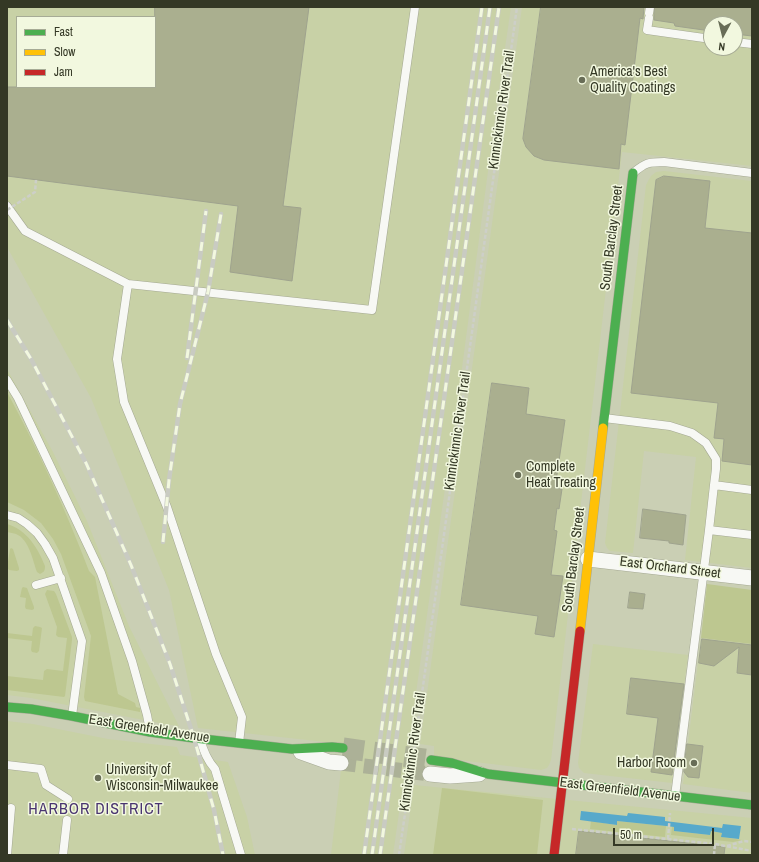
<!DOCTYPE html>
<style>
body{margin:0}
#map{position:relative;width:759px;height:862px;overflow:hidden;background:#cacfb4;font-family:"Archivo Narrow",sans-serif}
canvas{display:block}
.frame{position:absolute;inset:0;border:8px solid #343825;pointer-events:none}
.legend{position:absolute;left:16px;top:16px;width:140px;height:72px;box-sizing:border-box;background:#f2f8df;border:1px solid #a6ab95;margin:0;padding:5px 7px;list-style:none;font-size:12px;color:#343825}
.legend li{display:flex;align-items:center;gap:8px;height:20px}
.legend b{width:20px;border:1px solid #a6ab95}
.north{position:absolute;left:703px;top:16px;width:40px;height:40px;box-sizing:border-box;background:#f2f8df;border:1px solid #a6ab95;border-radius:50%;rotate:187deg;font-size:11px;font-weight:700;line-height:16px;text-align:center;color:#343825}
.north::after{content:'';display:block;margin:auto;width:14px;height:18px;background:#686d57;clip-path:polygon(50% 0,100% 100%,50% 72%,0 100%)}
.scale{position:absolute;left:613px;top:828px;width:101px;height:18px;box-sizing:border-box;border:2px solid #343825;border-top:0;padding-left:5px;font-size:12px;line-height:14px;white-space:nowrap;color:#343825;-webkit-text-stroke:3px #f2f8df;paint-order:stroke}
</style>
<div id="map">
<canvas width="759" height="862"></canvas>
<div class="frame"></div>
<ul class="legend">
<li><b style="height:5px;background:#4caf50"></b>Fast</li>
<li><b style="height:5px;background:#ffc107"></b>Slow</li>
<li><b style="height:5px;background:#c62828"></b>Jam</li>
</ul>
<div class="north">N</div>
<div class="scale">50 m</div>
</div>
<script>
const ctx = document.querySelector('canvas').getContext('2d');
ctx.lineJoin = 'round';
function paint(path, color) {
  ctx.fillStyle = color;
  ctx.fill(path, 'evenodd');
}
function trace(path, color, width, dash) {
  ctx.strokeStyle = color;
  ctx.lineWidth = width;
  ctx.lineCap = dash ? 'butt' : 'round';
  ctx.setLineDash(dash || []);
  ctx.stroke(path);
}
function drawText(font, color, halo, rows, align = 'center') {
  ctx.font = font + ' "Archivo Narrow",sans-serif';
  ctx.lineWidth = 3;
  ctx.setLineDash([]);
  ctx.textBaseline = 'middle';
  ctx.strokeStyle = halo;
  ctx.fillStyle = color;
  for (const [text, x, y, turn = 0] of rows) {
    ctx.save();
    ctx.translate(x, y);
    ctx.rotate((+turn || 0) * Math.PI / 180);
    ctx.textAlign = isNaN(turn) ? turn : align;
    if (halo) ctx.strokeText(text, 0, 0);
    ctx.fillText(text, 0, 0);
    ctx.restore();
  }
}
paint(new Path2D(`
 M7,7H511L497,103L462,368L393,855H331L344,744L198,728L169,590L91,398L7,247ZM17,17H155V87H17Z
 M522,7H752V166L622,152L551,760L549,765L547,768L541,770L434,757V746L420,744ZM711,24H735V48H711Z
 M664,171L752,181V568L685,560L696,457L644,451L633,553L610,551L607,548L605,543L646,185L648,181L651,176L656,172Z
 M7,369L53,452L87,521L129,626L179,726L164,724L31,698L7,695Z
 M701,638L752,644V793L683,784Z
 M593,644L688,655L672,783L584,773L579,768L578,763Z
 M7,721L33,724L108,739L177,747L180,755L228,762L247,817L255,855H7Z
 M414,785L752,818V855H404Z`), '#c8d1a6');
paint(new Path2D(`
 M7,392C38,450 66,510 89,571L95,577L118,694L135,703L136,707L140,708V712L85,701L84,697L91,636L61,554L53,539L41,523L24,510L7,502Z
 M7,524C27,530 38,548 45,566C45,571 44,572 40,574L37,572C33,561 29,539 16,534C14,533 10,533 7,532Z
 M11,548L13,549L19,568V570L17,571L9,570L7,568L10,549Z
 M707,584L752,590V644L701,638Z
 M23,587L27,588L34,607V609L32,610L26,609L25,607L26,598L20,597L22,588Z
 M47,590L54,591L56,594L72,637V640L65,696L64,697L7,690V676L43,680L44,671L47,669L63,671L67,638L58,637L56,635L57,627L45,594Z
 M35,626L40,627L42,628L39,651L37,653L32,652L31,650L32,641L7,638V633L32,636L33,628Z
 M442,788L543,800L537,855H433Z
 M591,821L616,825L617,821L666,826L665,837L590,829Z
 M672,827H675L674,831L710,835V831L722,833V837L742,840L733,842L671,835Z`), '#bdc790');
paint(new Path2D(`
 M581,811L627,816L628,813L665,817V821L722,828L723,824L741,826L739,839L721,837L722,833L711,831L710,835L674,831V827L666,826L617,821V825L580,820Z`), '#57a9cb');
const building = new Path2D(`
 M155,7H309L283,206L301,208L292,281L230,272L238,206L7,176V87H155Z
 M541,7H644L643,19L640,18L625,145L621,144L619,169L544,160L534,156L526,147L523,139Z
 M655,7H752V36L735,34V24H711V31L675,26L674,23L654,20V15Z
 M664,176L710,181L705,228L752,233V465L722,461L724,439L714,438L718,403L631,393L656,180Z
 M492,383L529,388L526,414L565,420L555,488L562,489L559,509L557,508L554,530L557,531L551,575L563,576L554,637L535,634L538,616L461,605Z
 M643,509L686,515L683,545L669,543V541L640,538Z
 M630,592L645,594L643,609L628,608Z
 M702,639L752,645V675L737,673L739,647L714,666L699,663Z
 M631,678L684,684L672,775L651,772L658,718L627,714Z
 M687,744L703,746L699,778L688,777L684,772Z
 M579,831L725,847L724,855H576Z`);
paint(building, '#aaaf8f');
trace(building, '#9fa38e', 1);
trace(new Path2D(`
 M341,763L430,774`), '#acb197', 15, [15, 8]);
trace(new Path2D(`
 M343,748L431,760`), '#acb197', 21, [21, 10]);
const lane = new Path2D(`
 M649,13L650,7
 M649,18L647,30L711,39
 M735,42L752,44
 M633,173C645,163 648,162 664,162L752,173
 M7,206L25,231L128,284L372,310L415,7
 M128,284L117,359L124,402L167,507L216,654L242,717L239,743
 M7,380L18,398L101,573L132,661L147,715L150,731
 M604,418L670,426L692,433L706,443L716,459V469L714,485L752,490
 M7,515L18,518L27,524L37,533L45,544L53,558L82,641L72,716
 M709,530L714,485
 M36,585L61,578
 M200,740C204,751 207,760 215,769L241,855
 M7,765L41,769L46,785L68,799
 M675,796L709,530L752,535
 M7,855L11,808
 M63,855L67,820`);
const street = new Path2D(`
 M588,559L752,578
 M301,752L329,762L341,763
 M430,774L450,776L479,774`);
const fast = new Path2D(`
 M603,428L633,173
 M7,707L31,709L72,716L150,732L194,738L292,749L332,747L343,748
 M431,760L452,763L488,774L752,805`);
const slow = new Path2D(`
 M580,631L603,428`);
const jam = new Path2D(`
 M554,855L580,631`);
trace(lane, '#a4a893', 9);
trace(street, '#a4a893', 16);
trace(fast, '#a4a893', 10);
trace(slow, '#a4a893', 10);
trace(jam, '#a4a893', 10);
trace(new Path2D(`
 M415,744L517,7
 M572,829L715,844L752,851
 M668,839L670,813
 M727,846L744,841L752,842
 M399,855L409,786
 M714,855L715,844`), '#cdcfc8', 2.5, [4, 2]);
trace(lane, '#f7f8f4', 8);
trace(street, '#f7f8f4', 15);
trace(fast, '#4caf50', 9);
trace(slow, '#ffc107', 9);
trace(jam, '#c62828', 9);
const rail = new Path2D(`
 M7,320L31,359L86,463L131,565L170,664L194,738L214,810L223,855
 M187,358L206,211
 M163,542L169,480L180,404L208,292L221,214
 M364,855L482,7
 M372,855L490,7
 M380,855L499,7`);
trace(rail, '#c9cbc2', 4.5);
trace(rail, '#f2f8df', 3, [9]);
trace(new Path2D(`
 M7,210L35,192L36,180
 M409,786L415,744`), '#cdcfc8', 2.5, [4, 2]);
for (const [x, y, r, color] of [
 [582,80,4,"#686d57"],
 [518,475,4,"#686d57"],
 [694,763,4,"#686d57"],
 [98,778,4,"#686d57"]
]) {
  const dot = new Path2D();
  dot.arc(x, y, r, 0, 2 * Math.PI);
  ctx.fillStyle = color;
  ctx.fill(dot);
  trace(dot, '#f2f8df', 1.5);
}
drawText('14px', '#343825', '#f2f8df', [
 ["America's Best",590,72],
 ["Quality Coatings",590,88],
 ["Complete",526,467],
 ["Heat Treating",526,483],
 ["Harbor Room",686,763,"right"],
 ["University of",106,770],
 ["Wisconsin-Milwaukee",106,786]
], 'left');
drawText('14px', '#343825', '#f2f8df', [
 ["Kinnickinnic River Trail",502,110,-82],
 ["South Barclay Street",612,238,-83],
 ["Kinnickinnic River Trail",458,431,-82],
 ["South Barclay Street",574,560,-83],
 ["East Orchard Street",670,568,7],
 ["East Greenfield Avenue",149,729,9],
 ["Kinnickinnic River Trail",413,752,-82],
 ["East Greenfield Avenue",620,790,7]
]);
ctx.letterSpacing = '1px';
drawText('16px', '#493470', '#f2f8df', [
 ["HARBOR DISTRICT",96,810]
]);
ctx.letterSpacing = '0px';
</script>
